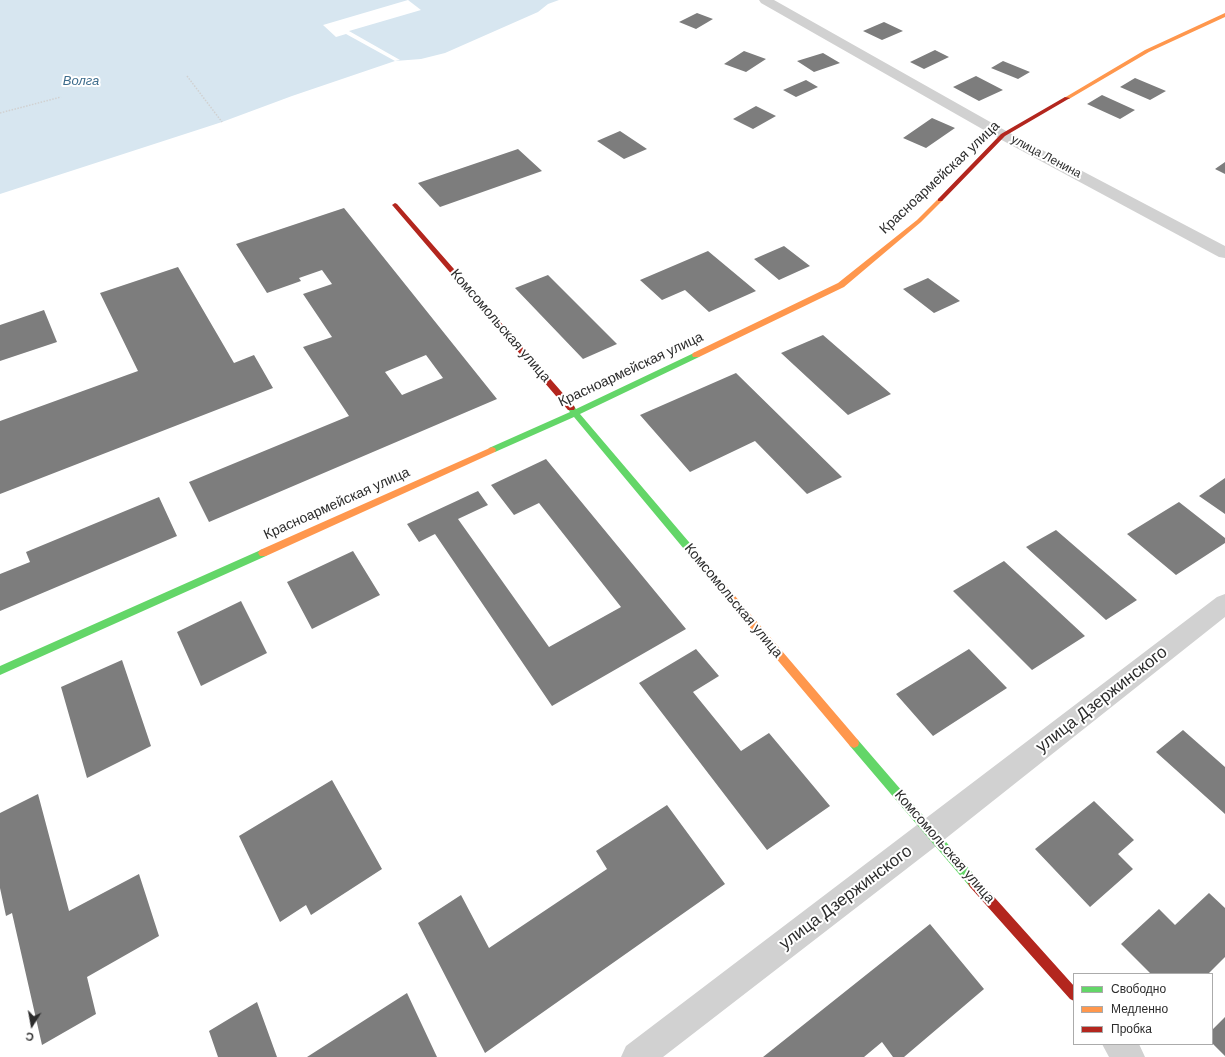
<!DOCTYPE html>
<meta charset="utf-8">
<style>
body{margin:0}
#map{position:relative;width:1225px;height:1057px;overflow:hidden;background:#fff;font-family:"DM Sans",sans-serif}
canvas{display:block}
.legend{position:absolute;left:1073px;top:973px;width:140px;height:72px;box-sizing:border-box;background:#fff;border:1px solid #ababab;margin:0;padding:5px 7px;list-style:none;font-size:12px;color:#2c2c2c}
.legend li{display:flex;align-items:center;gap:8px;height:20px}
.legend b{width:20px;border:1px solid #ababab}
.north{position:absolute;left:12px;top:1005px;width:40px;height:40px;-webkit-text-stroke:3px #fff;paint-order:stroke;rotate:191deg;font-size:11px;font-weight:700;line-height:16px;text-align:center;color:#2c2c2c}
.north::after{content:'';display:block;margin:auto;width:14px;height:18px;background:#2c2c2c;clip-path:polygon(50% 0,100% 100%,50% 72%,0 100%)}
</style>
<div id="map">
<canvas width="1225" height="1057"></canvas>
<ul class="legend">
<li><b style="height:5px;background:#63d668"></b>Свободно</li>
<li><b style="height:5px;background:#ff974d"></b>Медленно</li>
<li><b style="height:5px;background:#b3261e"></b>Пробка</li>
</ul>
<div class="north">С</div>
</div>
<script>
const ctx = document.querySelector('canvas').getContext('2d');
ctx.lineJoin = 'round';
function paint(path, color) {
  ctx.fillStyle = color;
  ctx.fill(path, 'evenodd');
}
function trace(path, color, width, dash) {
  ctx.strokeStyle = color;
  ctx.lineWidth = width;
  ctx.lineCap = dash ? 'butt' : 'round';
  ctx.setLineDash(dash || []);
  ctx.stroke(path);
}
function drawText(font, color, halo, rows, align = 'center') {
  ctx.font = font + ' "DM Sans",sans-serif';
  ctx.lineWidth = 4;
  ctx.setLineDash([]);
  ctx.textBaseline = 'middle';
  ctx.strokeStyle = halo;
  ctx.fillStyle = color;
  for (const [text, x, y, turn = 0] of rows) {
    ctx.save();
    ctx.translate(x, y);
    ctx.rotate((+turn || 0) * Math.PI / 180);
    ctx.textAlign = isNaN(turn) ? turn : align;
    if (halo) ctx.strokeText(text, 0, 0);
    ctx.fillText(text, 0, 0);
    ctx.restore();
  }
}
paint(new Path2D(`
 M0,0H559L548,4L538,12L445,53L421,59L395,61L292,96L222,122L0,194Z`), '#d7e6f0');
paint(new Path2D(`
 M408,0L421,10L349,31L400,60L395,61L346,34L336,37L323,25Z`), '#fff');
paint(new Path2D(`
 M697,13L713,19L696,29L679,22Z
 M884,22L903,31L882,40L863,31Z
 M935,50L949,57L924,69L910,62Z
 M744,51L766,59L746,72L724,64Z
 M823,53L840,63L814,72L797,61Z
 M1003,61L1030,72L1018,79L991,68Z
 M976,76L1003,90L979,101L953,87Z
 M1135,78L1166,91L1150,100L1120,87Z
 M806,80L818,87L796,97L783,90Z
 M1102,95L1135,110L1120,119L1087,104Z
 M756,106L776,116L753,129L733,119Z
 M932,118L955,128L926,148L903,138Z
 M620,131L647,149L624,159L597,141Z
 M518,149L542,171L440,207L418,183Z
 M1225,162V174L1215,169Z
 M344,208L497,399L209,522L189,482L349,416L303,347L332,337L303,294L332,284L322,270L299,278L301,281L267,293L236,244ZM426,355L443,378L402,395L385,372Z
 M784,246L810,266L779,280L754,259Z
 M708,251L756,291L709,312L685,290L662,300L640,280Z
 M178,267L234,363L254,355L273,388L0,494V421L138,371L100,293Z
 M548,275L617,344L583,359L515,288Z
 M928,278L960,301L934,313L903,289Z
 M44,310L57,342L0,361V325Z
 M823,335L891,394L848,415L781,353Z
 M736,373L842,477L807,494L755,441L690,472L640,415Z
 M546,459L686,629L552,706L435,534L419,542L407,524L478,491L488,505L458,519L549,647L621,607L539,503L514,515L491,485Z
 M1225,478V514L1199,496Z
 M159,497L177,536L0,611V574L30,562L26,552Z
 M1179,502L1225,538V543L1176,575L1127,534Z
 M1056,530L1137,600L1106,620L1026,547Z
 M353,551L380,595L312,629L287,582Z
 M1004,561L1085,636L1032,670L953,591Z
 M241,601L267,653L201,686L177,632Z
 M696,649L719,676L693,692L741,751L769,733L830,806L767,850L639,683Z
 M969,649L1007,688L933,736L896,694Z
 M122,660L151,746L87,778L61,687Z
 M1183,730L1225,767V814L1156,752Z
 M332,780L382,869L311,915L306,905L280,922L239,836Z
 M38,794L69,911L139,874L159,936L87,977L96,1014L42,1045L12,913L6,916L0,888V813Z
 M1094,801L1134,840L1118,854L1133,869L1090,907L1035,849Z
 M667,805L725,884L485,1053L418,923L461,895L489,948L607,869L596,851Z
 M1209,893L1225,908V957L1208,974H1151L1121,944L1159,909L1175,925Z
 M930,924L984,989L904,1057H893L882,1042L864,1057H763Z
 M407,993L437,1057H307Z
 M257,1002L277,1057H218L209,1031Z
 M1225,1017V1056L1212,1043V1030Z`), '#7d7d7d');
trace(new Path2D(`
 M187,76L222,122
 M0,113L61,97`), '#d1d1d1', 1.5, [1.5, 1.5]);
paint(new Path2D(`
 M759,0H774L1008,132L1225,246V258L1219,257L998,138L761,3Z
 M1225,594V617L940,843L663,1057H621L626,1046L1217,597Z
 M1102,1044H1139L1145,1057H1109Z`), '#d1d1d1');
paint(new Path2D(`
 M696,352L700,355L699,357L580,414L700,555L702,558L700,561H694L574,417L495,452H489L488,450L489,448L570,412L567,408L568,406H574L576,409Z
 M263,549L266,550L268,553L266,556L0,675V666Z
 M854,738L858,740L978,879L980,883L978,887L974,889L970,887L850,746L849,743L850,740Z`), '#63d668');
paint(new Path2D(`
 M1225,13V17L1149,52L1069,99L1064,98L1145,50Z
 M940,198L943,200L921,222L844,287L699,357H693L692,355L693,353L838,283L917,220L938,199Z
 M492,447L495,448L496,450L495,452L266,556H260L258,553L260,550Z
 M697,554L700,555L858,740L859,743L858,746L854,748L850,746L694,561L692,558L694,555Z`), '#ff974d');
paint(new Path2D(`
 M1065,97L1070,98L1005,136L942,201H938V199L1001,134Z
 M395,203L397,204L574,406L575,408L574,410H568L393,206L392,205Z
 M974,877L978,879L1074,986V1001L1070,999L970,887L968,883L970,879Z`), '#b3261e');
drawText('12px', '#2c2c2c', '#fff', [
 ["улица Ленина",1046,157,28]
]);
drawText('italic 13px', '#3d6c8c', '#fff', [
 ["Волга",81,82]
]);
drawText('14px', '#2c2c2c', '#fff', [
 ["Красноармейская улица",940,178,-43],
 ["Комсомольская улица",500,326,49],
 ["Красноармейская улица",631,370,-25],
 ["Красноармейская улица",337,504,-24],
 ["Комсомольская улица",733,601,50],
 ["Комсомольская улица",944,847,49]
]);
drawText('17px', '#2c2c2c', '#fff', [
 ["улица Дзержинского",1102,700,-38],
 ["улица Дзержинского",846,898,-37]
]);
</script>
